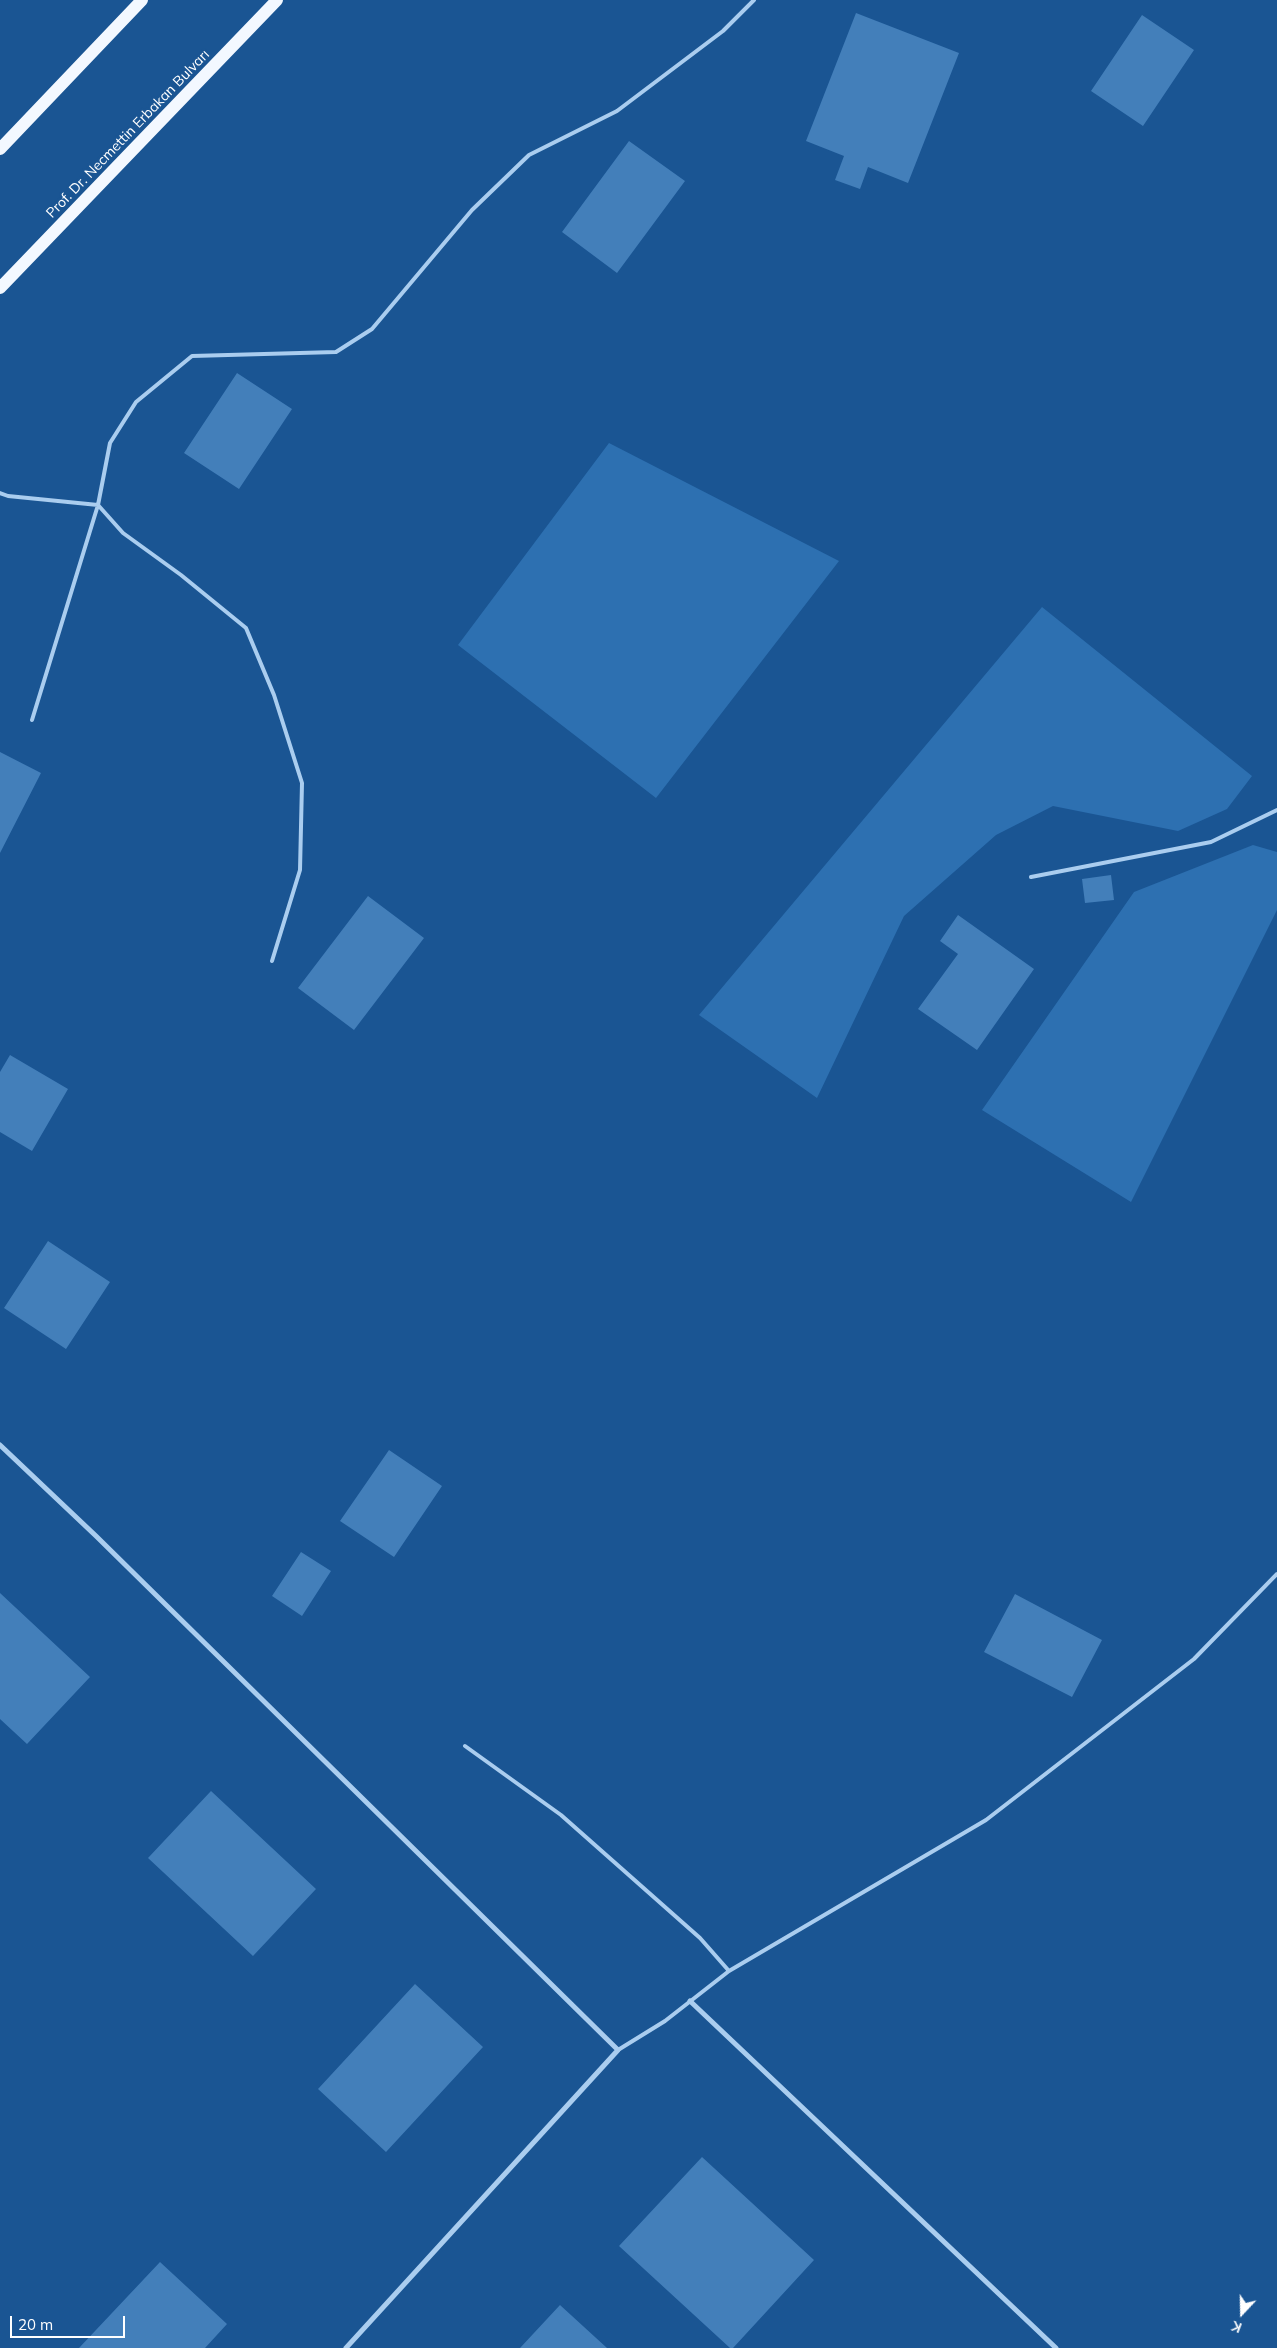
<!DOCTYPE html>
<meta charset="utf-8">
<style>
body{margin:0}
#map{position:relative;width:1277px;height:2348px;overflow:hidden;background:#1a5593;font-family:Mulish,sans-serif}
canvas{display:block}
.north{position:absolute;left:1217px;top:2288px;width:50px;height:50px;-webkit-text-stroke:4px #1a5593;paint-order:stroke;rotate:201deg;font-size:14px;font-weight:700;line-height:20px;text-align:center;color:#fff}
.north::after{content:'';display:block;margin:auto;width:18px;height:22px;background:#fff;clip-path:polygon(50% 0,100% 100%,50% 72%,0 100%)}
.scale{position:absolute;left:10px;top:2316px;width:115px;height:22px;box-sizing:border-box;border:2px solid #fff;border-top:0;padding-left:6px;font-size:15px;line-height:18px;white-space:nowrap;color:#fff;-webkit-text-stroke:4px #1a5593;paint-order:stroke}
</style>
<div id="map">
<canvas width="1277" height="2348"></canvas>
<div class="north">K</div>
<div class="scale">20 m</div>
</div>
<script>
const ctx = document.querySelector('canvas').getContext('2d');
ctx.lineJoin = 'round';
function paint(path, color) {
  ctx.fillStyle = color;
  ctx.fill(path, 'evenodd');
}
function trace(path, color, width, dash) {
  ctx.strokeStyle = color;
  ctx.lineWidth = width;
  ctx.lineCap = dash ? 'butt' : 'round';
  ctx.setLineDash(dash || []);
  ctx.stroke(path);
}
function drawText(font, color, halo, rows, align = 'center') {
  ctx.font = font + ' Mulish,sans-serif';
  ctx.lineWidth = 5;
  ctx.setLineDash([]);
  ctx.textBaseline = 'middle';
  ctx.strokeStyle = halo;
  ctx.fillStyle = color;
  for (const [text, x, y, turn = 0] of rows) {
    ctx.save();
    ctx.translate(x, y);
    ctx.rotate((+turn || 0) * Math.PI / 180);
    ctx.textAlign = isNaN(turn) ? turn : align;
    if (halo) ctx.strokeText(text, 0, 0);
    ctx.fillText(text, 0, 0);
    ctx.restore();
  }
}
paint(new Path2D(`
 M609,443L839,561L656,798L458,645Z
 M1042,607L1252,776L1227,809L1178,831L1053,806L996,835L904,916L817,1098L699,1015Z
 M1253,845L1277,852V910L1131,1202L982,1110L1134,892Z`), '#2d70b1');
paint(new Path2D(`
 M856,13L959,53L908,183L868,167L860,189L835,180L844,156L806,141Z
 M1142,15L1194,50L1143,126L1091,91Z
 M629,141L685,181L617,273L562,232Z
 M237,373L292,409L239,489L184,453Z
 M0,752L41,773L0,853Z
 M1111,875L1114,900L1085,903L1082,879Z
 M368,896L424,938L354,1030L298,988Z
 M958,915L1034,969L977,1050L918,1009L958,954L940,941Z
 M10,1055L68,1089L32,1151L0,1132V1072Z
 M48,1241L110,1282L66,1349L4,1308Z
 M389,1450L442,1486L394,1557L340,1521Z
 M301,1552L331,1571L302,1616L272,1596Z
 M0,1593L90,1677L27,1744L0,1719Z
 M1015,1594L1102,1640L1072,1697L984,1652Z
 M211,1791L316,1889L253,1956L148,1858Z
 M415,1984L483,2047L386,2152L318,2089Z
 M702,2157L814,2260L733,2348H730L619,2246Z
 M160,2262L227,2324L205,2348H79Z
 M560,2305L607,2348H520Z`), '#437fba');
trace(new Path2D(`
 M0,493L8,496L98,505L32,720
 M1031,877L1211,842L1277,810
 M272,961L300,870L302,783L274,695L246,628L181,575L123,533L98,505L110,443L136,402L192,356L336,352L372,329L472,210L529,155L617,111L723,31L754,0
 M465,1746L561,1815L700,1938L729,1971
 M618,2050L665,2021L729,1971L986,1820L1194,1659L1277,1574`), '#aacdef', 4);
trace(new Path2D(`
 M0,1445L96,1536L618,2050L346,2348
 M690,2001L1056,2348`), '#aacdef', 5);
trace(new Path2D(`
 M0,149L142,0
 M0,288L277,0`), '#f3f8ff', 12);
drawText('14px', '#fff', '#1a5593', [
 ["Prof. Dr. Necmettin Erbakan Bulvarı",128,134,-46]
]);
</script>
